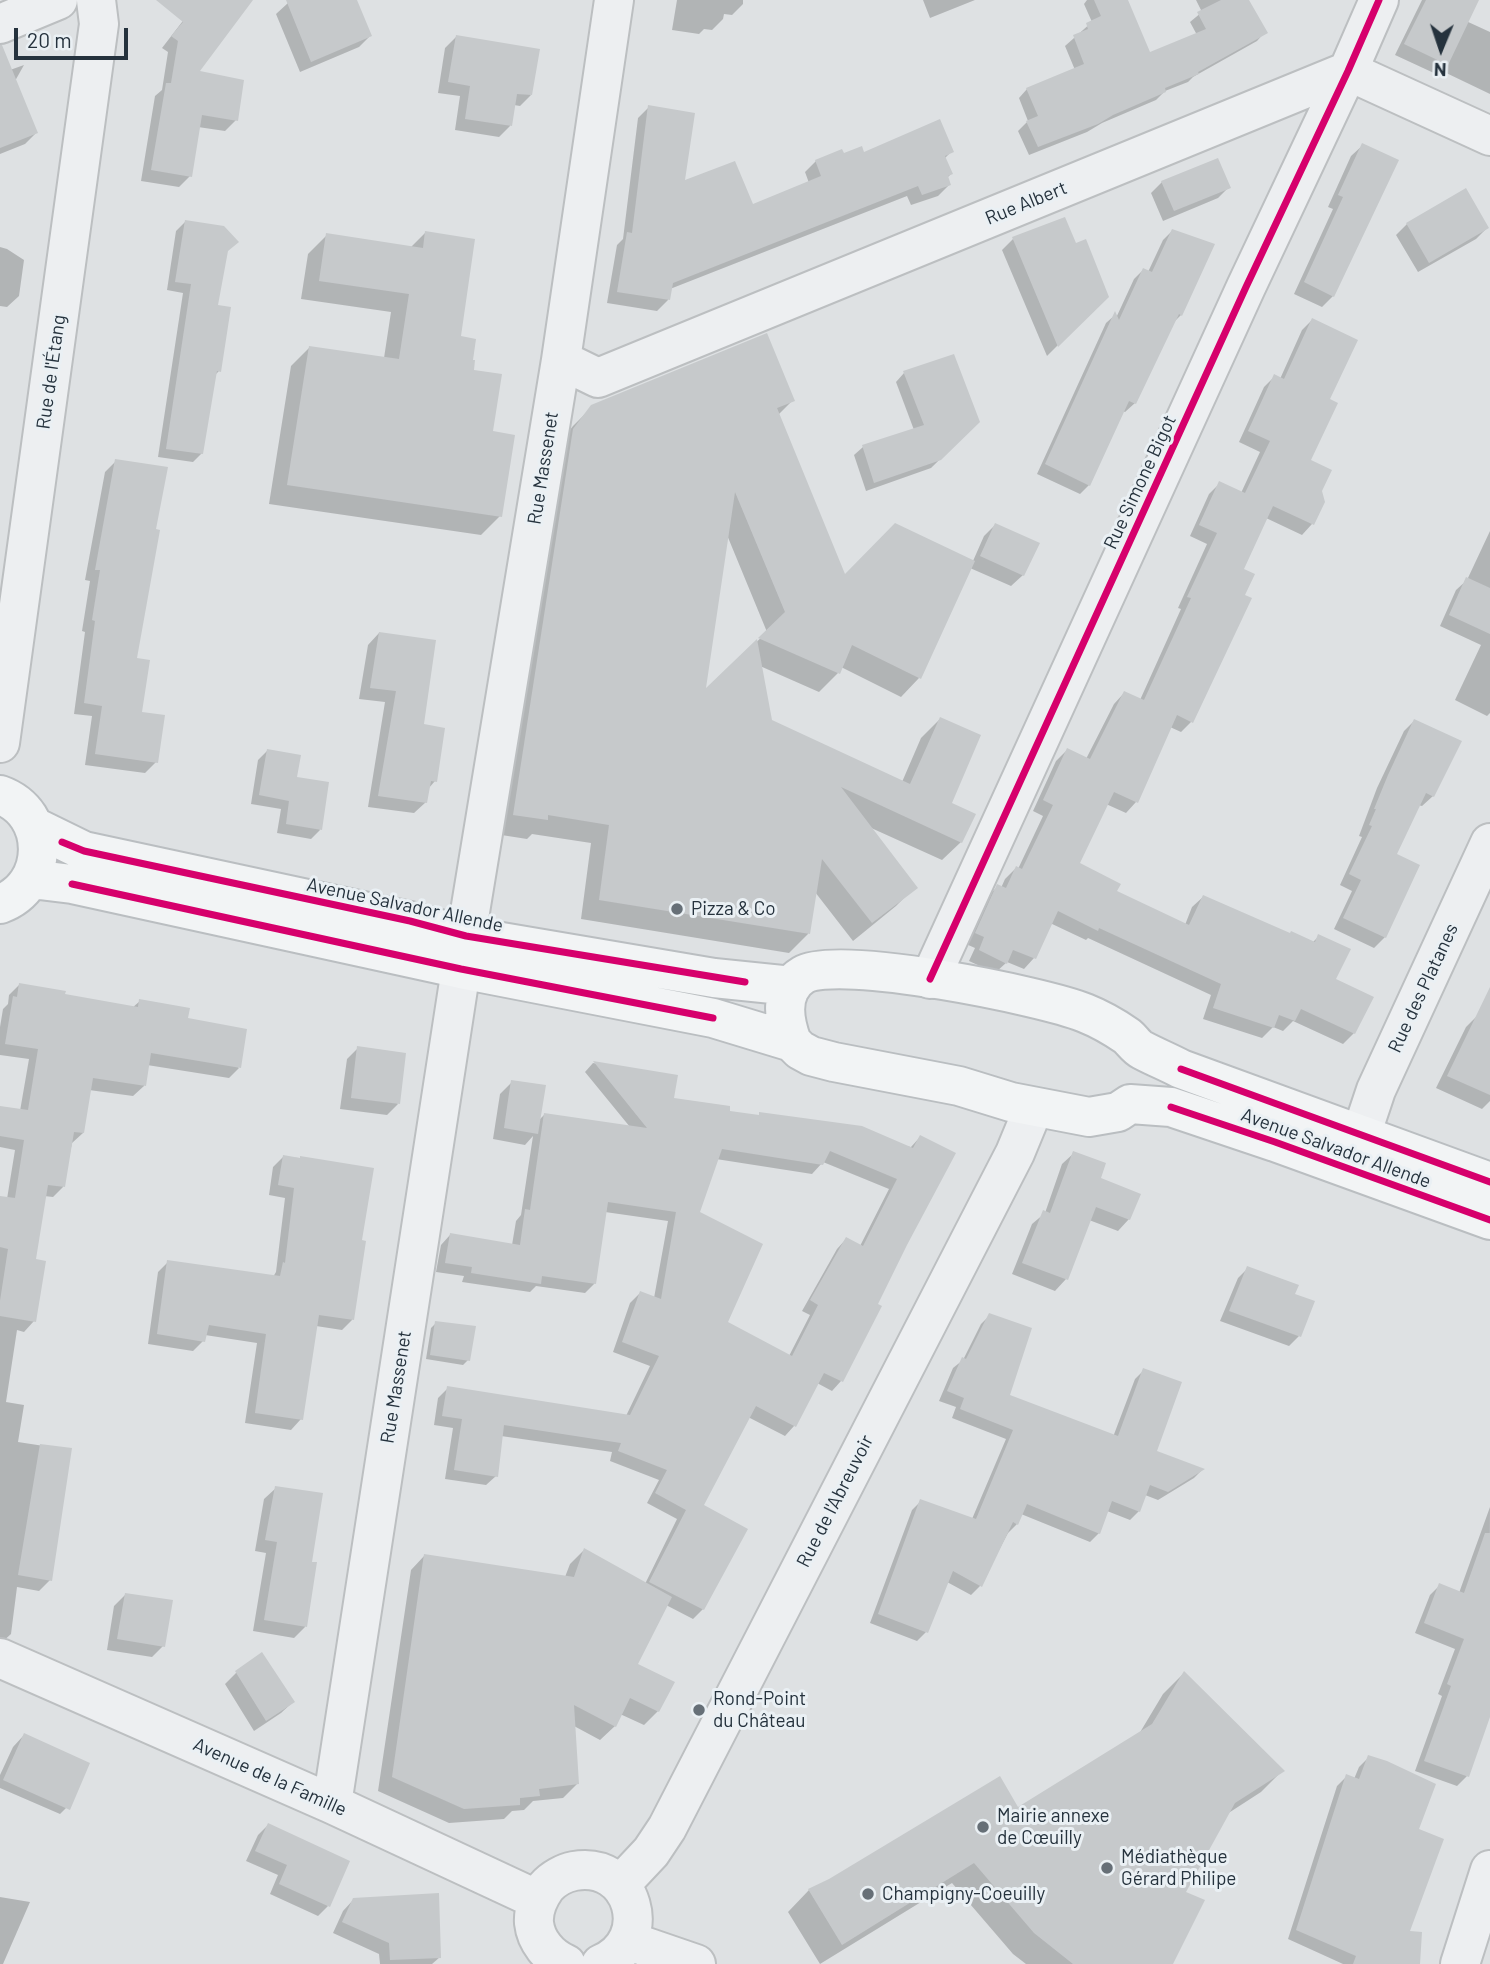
<!DOCTYPE html>
<meta charset="utf-8">
<style>
body{margin:0}
#map{position:relative;width:1490px;height:1964px;overflow:hidden;background:#dee1e3;font-family:Barlow,sans-serif}
canvas{display:block}
.north{position:absolute;left:1406px;top:14px;width:70px;height:70px;-webkit-text-stroke:5px #eaf0f4;paint-order:stroke;rotate:182deg;font-size:19px;font-weight:700;line-height:28px;text-align:center;color:#25323d}
.north::after{content:'';display:block;margin:auto;width:24px;height:32px;background:#25323d;clip-path:polygon(50% 0,100% 100%,50% 72%,0 100%)}
.scale{position:absolute;left:14px;top:28px;width:114px;height:32px;box-sizing:border-box;border:4px solid #25323d;border-top:0;padding-left:9px;font-size:21px;line-height:24px;white-space:nowrap;color:#25323d;-webkit-text-stroke:5px #eaf0f4;paint-order:stroke}
</style>
<div id="map">
<canvas width="1490" height="1964"></canvas>
<div class="north">N</div>
<div class="scale">20 m</div>
</div>
<script>
const ctx = document.querySelector('canvas').getContext('2d');
ctx.lineJoin = 'round';
function paint(path, color) {
  ctx.fillStyle = color;
  ctx.fill(path, 'evenodd');
}
function trace(path, color, width, dash) {
  ctx.strokeStyle = color;
  ctx.lineWidth = width;
  ctx.lineCap = dash ? 'butt' : 'round';
  ctx.setLineDash(dash || []);
  ctx.stroke(path);
}
function drawText(font, color, halo, rows, align = 'center') {
  ctx.font = font + ' Barlow,sans-serif';
  ctx.lineWidth = 6;
  ctx.setLineDash([]);
  ctx.textBaseline = 'middle';
  ctx.strokeStyle = halo;
  ctx.fillStyle = color;
  for (const [text, x, y, turn = 0] of rows) {
    ctx.save();
    ctx.translate(x, y);
    ctx.rotate((+turn || 0) * Math.PI / 180);
    ctx.textAlign = isNaN(turn) ? turn : align;
    if (halo) ctx.strokeText(text, 0, 0);
    ctx.fillText(text, 0, 0);
    ctx.restore();
  }
}
paint(new Path2D(`
 M199,0H229L197,72L236,120L225,131L198,127L190,176L179,187L141,181L155,96L162,90L168,52L162,48Z
 M295,0H355L370,36L359,47L300,72L276,14L288,3Z
 M677,0H743V4L732,15L724,14L723,19L712,30L704,29L699,34L672,30Z
 M923,0H975L930,18Z
 M1087,0H1126L1149,54L1197,35L1190,22L1202,12L1196,0H1247L1265,32L1257,41L1193,77L1188,82L1165,91L1156,100L1102,123L1087,132L1029,155L1018,131L1028,121L1019,98L1027,89L1075,70L1065,46L1092,22L1084,4Z
 M1422,0H1477L1466,21L1490,32V94L1440,70L1436,74L1395,55Z
 M456,37L531,95L520,106L514,105L510,126L499,137L455,130L460,96L438,93L445,48Z
 M0,54L10,70L24,65L15,81L36,133L25,144L0,154Z
 M649,107L683,183L752,206L809,183L805,172L816,161L843,156L951,152L944,159L951,174L947,178L949,185L938,196L911,205L907,196L670,289L668,300L657,311L607,303L617,245L623,239L638,118Z
 M1363,145L1333,296L1322,307L1294,294L1333,209L1328,207L1351,156Z
 M1162,182L1229,187L1218,198L1163,221L1151,193Z
 M1465,190L1487,228L1476,239L1418,272L1396,235L1407,224Z
 M185,222L226,252L216,307L219,371L214,376L202,453L193,462L158,457L183,293L167,290L176,231Z
 M1172,231L1181,315L1173,323L1135,403L1125,412L1123,411L1089,485L1080,494L1037,474L1106,323L1115,315L1116,318L1134,279L1143,270L1148,272L1163,240Z
 M425,233L491,433L500,516L481,535L269,504L291,366L310,347L384,358L391,312L301,299L308,254L327,235L410,248Z
 M1013,239L1075,246L1107,296L1047,356L1002,250Z
 M0,247L7,249L24,260L19,296L7,307L0,306Z
 M1312,320L1328,400L1309,461L1320,491L1312,524L1302,535L1266,518L1242,569L1191,722L1181,732L1170,727L1136,802L1126,813L1106,804L1077,864L1115,891L1185,925L1192,907L1203,897L1312,943L1319,936L1354,1033L1343,1044L1293,1021L1283,1031L1273,1027L1262,1038L1203,1019L1211,995L1088,938L1086,940L1050,923L1034,958L1024,969L1007,962L995,973L969,961L975,948L966,944L987,897L998,886L1001,888L1005,879L1016,868L1018,869L1043,816L1033,811L1056,761L1067,750L1086,759L1114,704L1124,693L1140,700L1181,609L1178,608L1207,544L1190,536L1209,494L1220,483L1241,493L1260,452L1239,442L1264,387L1275,376L1280,379L1302,330Z
 M904,373L978,422L931,468L866,491L854,455L863,447L914,430L896,382Z
 M793,400L778,415L845,577L973,561L984,536L995,525L1023,575L1011,586L970,568L919,678L901,697L841,667L838,673L819,692L760,666L770,721L902,782L921,738L940,719L949,804L961,842L942,860L869,827L915,887L896,906L853,941L815,892L808,934L789,953L581,919L591,843L532,834L527,839L495,834L554,450L573,426L592,407ZM727,535L767,632L703,693Z
 M116,461L154,531L135,660L140,713L156,762L145,773L85,765L92,716L74,714L85,632L82,631L90,581L85,580L105,472Z
 M1490,531V713L1487,716L1455,700L1481,645L1440,626L1456,590L1467,580Z
 M379,633L422,726L435,781L428,789L426,802L414,813L368,807L385,702L359,699L368,645Z
 M1414,721L1433,796L1422,806L1418,805L1394,855L1385,937L1374,948L1334,929L1352,891L1340,885L1362,837L1359,836L1377,788L1404,731Z
 M267,751L295,779L320,830L311,839L277,833L281,809L251,804L258,760Z
 M20,984L63,996L132,1008L140,1001L186,1020L239,1068L229,1078L147,1065L144,1086L133,1096L89,1090L83,1133L72,1143L63,1187L53,1197L44,1196L34,1260V1321L24,1332L17,1330L6,1402L24,1405L18,1442L70,1450L50,1580L39,1591L17,1587L11,1634L0,1644V1198L7,1199L15,1150L0,1147V1108L20,1111L29,1059L0,1055V1027L3,1009L8,1004L9,995Z
 M1478,1015L1490,1021V1101L1482,1109L1436,1088L1466,1027Z
 M358,1048L398,1104L387,1115L340,1109L347,1059Z
 M593,1063L676,1077L672,1099L729,1112L911,1147L920,1137L876,1305L879,1307L841,1381L832,1391L817,1383L794,1426L785,1436L748,1417L702,1505L703,1609L693,1619L666,1605L636,1664L658,1711L644,1725L620,1714L615,1726L600,1740L574,1726L577,1784L563,1798L533,1801L524,1810L512,1811L504,1819L449,1823L378,1791L411,1570L425,1555L565,1577L570,1564L584,1550L645,1584L677,1519L647,1503L659,1480L610,1461L612,1452L501,1436L496,1476L486,1485L445,1479L453,1428L434,1425L438,1398L448,1388L626,1416L650,1366L613,1352L630,1303L640,1293L654,1298L668,1221L605,1212L595,1283L585,1293L536,1286L530,1292L462,1282L464,1276L436,1272L441,1245L450,1235L512,1245L516,1221L521,1215L533,1136L525,1145L493,1139L500,1094L512,1082L538,1121L544,1115L630,1127L585,1072ZM716,1159L812,1174L823,1162L889,1189L860,1246L846,1239L837,1249L802,1311L810,1315L789,1356L725,1323L697,1212Z
 M1074,1153L1099,1179L1129,1219L1118,1231L1089,1220L1066,1279L1055,1291L1012,1274L1032,1224L1045,1213L1062,1164Z
 M283,1157L300,1158L360,1242L352,1320L342,1330L316,1326L301,1419L291,1430L245,1423L257,1343L205,1335L203,1341L193,1351L148,1344L158,1272L168,1262L273,1277L276,1272L285,1198L269,1195L273,1167Z
 M1248,1268L1293,1295L1313,1302L1299,1336L1289,1346L1220,1321L1238,1278Z
 M990,1315L1007,1396L1113,1437L1135,1379L1144,1370L1154,1452L1202,1470L1194,1478L1158,1500L1145,1495L1139,1511L1130,1520L1107,1511L1099,1533L1090,1542L1021,1514L1017,1524L1008,1533L980,1586L971,1595L947,1582L926,1632L917,1641L870,1623L912,1510L921,1501L972,1519L1006,1439L952,1418L956,1407L939,1401L953,1368L963,1360L981,1324Z
 M436,1323L468,1360L463,1365L426,1359L431,1328Z
 M276,1488L310,1563L305,1627L294,1638L253,1631L266,1553L255,1551L264,1499Z
 M1490,1507L1489,1714L1467,1776L1457,1786L1415,1771L1442,1696L1438,1694L1455,1649L1415,1633L1430,1595L1440,1585L1459,1593Z
 M126,1594L163,1646L152,1657L107,1650L114,1606Z
 M262,1654L293,1702L281,1713L254,1731L225,1684L236,1673Z
 M1184,1673L1282,1771L1261,1792L1227,1814L1184,1893L1172,1964H1026L1013,1954L952,1883L820,1964L788,1912L809,1890L1017,1809L1139,1734L1163,1694Z
 M24,1735L72,1802L60,1814L0,1788V1775L13,1747Z
 M1369,1757L1417,1830L1407,1933V1964H1343L1288,1939L1337,1786L1347,1776L1354,1779L1359,1767Z
 M268,1825L328,1906L318,1916L270,1894L278,1875L246,1861L258,1835Z
 M0,1897L30,1902L3,1964H0Z
 M354,1899L440,1957L432,1964H380L379,1954L333,1933L343,1911Z`), '#0003');
paint(new Path2D(`
 M156,0H253L200,71L244,80L238,121L202,115L192,177L151,170L166,83H171L178,41L171,36L183,22Z
 M286,0H357L372,36L311,62Z
 M1094,0H1128L1150,52L1206,29L1197,12L1221,0H1249L1268,33L1198,72L1199,74L1165,88L1166,92L1113,115L1098,124L1038,147L1026,121L1038,116L1026,88L1084,64L1073,35L1088,29L1086,23L1101,16Z
 M1426,0H1479L1448,65L1404,44Z
 M456,35L540,49L532,95L517,94L512,126L465,119L470,86L448,82Z
 M0,45H2L38,133L0,148Z
 M648,105L695,113L685,180L735,161L753,204L821,176L815,160L842,149L844,153L862,146L864,152L940,119L954,152L945,156L953,174L948,176L951,185L922,195L918,186L673,283L670,300L617,292L627,232L632,233Z
 M1362,143L1399,160L1334,297L1304,282L1343,197L1338,195Z
 M1218,158L1231,188L1174,211L1161,181Z
 M1466,188L1489,228L1429,263L1406,223Z
 M1065,217L1076,243L1086,239L1109,297L1058,347L1012,237Z
 M185,220L224,226L239,242L228,251L218,305L231,307L221,372L217,371L203,454L166,449L191,284L175,282Z
 M1172,229L1215,244L1182,316L1179,314L1136,404L1129,401L1090,486L1045,464L1115,311L1119,320L1143,268L1152,272Z
 M425,231L475,239L461,336L476,339L473,360H475L474,370L502,374L493,431L515,435L502,517L287,485L309,346L399,359L409,294L319,281L326,233L423,248Z
 M1312,318L1358,340L1330,399L1338,403L1311,460L1332,470L1322,491L1325,502L1314,525L1273,506L1244,569L1255,574L1245,595L1252,598L1193,723L1177,715L1138,803L1114,792L1080,863L1121,884L1117,891L1189,925L1203,895L1290,933L1291,931L1315,942L1318,934L1351,949L1336,979L1374,997L1355,1034L1301,1009L1295,1021L1279,1015L1274,1028L1213,1008L1221,984L1099,928L1098,931L1058,911L1036,959L1013,950L1007,964L979,950L984,937L975,933L997,884L1006,888L1016,866L1022,869L1053,805L1043,800L1067,748L1090,759L1124,691L1144,700L1191,598L1187,597L1217,533L1199,525L1219,481L1245,493L1270,441L1248,431L1274,374L1284,379Z
 M767,333L795,401L777,408L845,574L895,523L975,561L921,679L852,645L840,674L758,638L785,612L735,492L706,688L757,639L772,720L910,784L940,717L981,735L952,803L976,814L962,843L841,787L918,888L872,923L822,859L810,934L599,900L609,825L548,815V820L513,815L573,429L591,405Z
 M954,354L980,422L941,460L874,483L862,445L924,425L903,371Z
 M115,459L168,467L156,529L160,530L137,658L150,660L142,712L165,715L158,763L95,754L102,706L84,703L95,621L92,620L100,570H95Z
 M995,523L1040,543L1024,576L980,556Z
 M1466,577L1490,588V634L1449,615Z
 M379,632L436,640L424,724L445,728L437,782L431,781L427,803L378,796L396,691L370,688Z
 M1414,719L1462,741L1434,797L1426,793L1397,854L1420,865L1386,938L1343,918L1361,880L1349,874L1372,826L1369,825L1376,809H1374L1388,775Z
 M267,749L301,755L297,777L329,782L322,830L286,824L289,801L259,795Z
 M19,983L66,991L65,994L138,1007L139,999L190,1008L188,1018L247,1029L241,1068L151,1053L146,1086L93,1078L84,1133L74,1132L65,1187L48,1185L36,1259L46,1261L36,1322L0,1316V1301L8,1249L0,1247V1196L15,1198L24,1140L0,1136V1106L28,1110L38,1049L5,1044L13,996L17,997Z
 M1490,987V1095L1447,1076Z
 M357,1046L406,1053L400,1104L351,1098Z
 M593,1061L678,1075L674,1098L730,1106V1111L759,1115V1112L862,1126L913,1148L920,1135L956,1153L907,1245L878,1304L882,1306L843,1382L824,1373L796,1427L756,1406L704,1505L748,1529L704,1610L649,1582L686,1510L655,1493L667,1470L618,1451L621,1443L504,1425L498,1477L454,1470L462,1419L442,1416L447,1386L630,1415L659,1356L622,1342L640,1291L661,1299L676,1212L608,1202L596,1284L542,1276L541,1284L471,1273L472,1267L445,1263L450,1233L520,1245L525,1209L530,1210L544,1113L647,1128ZM722,1149L823,1165L830,1151L897,1179L863,1246L846,1237L810,1300L818,1305L792,1356L728,1322L763,1244L700,1212Z
 M511,1080L546,1085L538,1134L504,1128Z
 M1073,1151L1106,1163L1101,1178L1141,1194L1130,1220L1096,1207L1068,1280L1022,1263L1043,1210L1050,1213Z
 M283,1155L300,1158V1156L374,1168L362,1240L366,1241L354,1320L319,1315L303,1420L255,1413L266,1334L209,1325L205,1342L157,1334L167,1260L280,1276L283,1262L285,1263L294,1188L278,1185Z
 M1247,1266L1299,1285L1295,1294L1315,1301L1301,1337L1229,1311Z
 M989,1313L1032,1328L1010,1395L1118,1436L1143,1368L1182,1382L1157,1451L1205,1469L1168,1492L1150,1485L1140,1512L1112,1501L1100,1534L1027,1504L1018,1525L1013,1522L982,1587L953,1571L928,1633L878,1614L920,1499L976,1519L1013,1430L960,1409L964,1398L947,1391L962,1357L966,1359Z
 M435,1321L476,1326L470,1361L430,1355Z
 M40,1444L72,1448L52,1581L18,1575Z
 M275,1486L323,1493L312,1562H317L307,1627L264,1620L277,1542L265,1540Z
 M1485,1533H1490V1717L1469,1777L1424,1761L1451,1686L1447,1684L1464,1639L1424,1623L1439,1583L1464,1593Z
 M584,1548L672,1597L638,1664L675,1682L659,1712L630,1698L616,1727L574,1705L579,1784L539,1789L540,1796L520,1798V1805L464,1809L392,1777L424,1554L574,1577Z
 M125,1593L173,1600L165,1647L117,1639Z
 M262,1652L295,1702L266,1721L235,1671Z
 M1184,1671L1285,1771L1235,1803L1186,1892L1205,1900L1173,1964H1073L1034,1933L974,1863L842,1945L808,1889L829,1879L1000,1776L1018,1807L1152,1724Z
 M24,1733L90,1763L70,1810L3,1780Z
 M1368,1755L1387,1761L1436,1784L1419,1829L1444,1839L1410,1931L1422,1932L1420,1964H1353L1356,1956L1296,1930L1346,1774L1359,1779Z
 M268,1823L350,1861L330,1907L279,1884L287,1865L255,1851Z
 M439,1893L441,1958L390,1960L389,1943L342,1922L353,1898Z`), '#c6c9cb');
const minor = new Path2D(`
 M0,24L58,0
 M561,360L598,378L1348,71L1490,136
 M0,743L99,24L96,0
 M466,936L561,360L614,0
 M930,979L1246,287L1348,71L1379,0
 M1361,1135L1376,1090L1490,843
 M0,1658L332,1804L538,1900
 M332,1804L461,969
 M620,1885L651,1852L667,1828L1015,1153L1034,1107
 M629,1941L696,1964
 M566,1964C549,1957 536,1941 534,1923C533,1910 539,1897 546,1887C553,1879 564,1873 574,1871C633,1860 657,1940 601,1964
 M1460,1964L1490,1870`);
const major = new Path2D(`
 M0,795C51,813 50,886 0,904
 M35,827L84,851L410,921L466,936L714,978L792,986
 M31,879L72,884L461,969L713,1018L792,1042L800,1050L811,1056L834,1062L959,1086L1011,1102L1089,1117L1118,1112L1130,1104L1171,1107L1275,1142L1490,1220
 M792,1042C784,1020 778,990 803,975C837,954 1044,996 1085,1013C1100,1019 1114,1027 1127,1036C1132,1040 1136,1047 1142,1050C1155,1057 1168,1062 1181,1069L1490,1182`);
trace(minor, '#bcbfc1', 42);
trace(major, '#babec1', 42);
trace(minor, '#edeff1', 38);
trace(major, '#f2f4f5', 38);
trace(new Path2D(`
 M62,842L84,851L410,921L466,936L745,982
 M72,884L461,969L713,1018
 M930,979L1246,287L1348,71L1379,0
 M1181,1069L1490,1182
 M1171,1107L1275,1142L1490,1220`), '#d6006c', 7);
for (const [x, y, r, color] of [
 [677,909,7,"#666f77"],
 [699,1710,7,"#666f77"],
 [983,1827,7,"#666f77"],
 [1107,1868,7,"#666f77"],
 [868,1894,7,"#666f77"]
]) {
  const dot = new Path2D();
  dot.arc(x, y, r, 0, 2 * Math.PI);
  ctx.fillStyle = color;
  ctx.fill(dot);
  trace(dot, '#eaf0f4', 2.5);
}
drawText('19px', '#25323d', '#eaf0f4', [
 ["Rue Albert",1026,203,-22],
 ["Rue de l'Étang",51,372,-82],
 ["Rue Massenet",543,468,-81],
 ["Rue Simone Bigot",1140,482,-65],
 ["Avenue Salvador Allende",405,905,12],
 ["Rue des Platanes",1423,988,-65],
 ["Avenue Salvador Allende",1336,1148,20],
 ["Rue Massenet",396,1387,-81],
 ["Rue de l'Abreuvoir",835,1501,-63],
 ["Avenue de la Famille",270,1777,24]
]);
drawText('19px', '#25323d', '#eaf0f4', [
 ["Pizza & Co",691,909],
 ["Rond-Point",713,1699],
 ["du Château",713,1721],
 ["Mairie annexe",997,1816],
 ["de Cœuilly",997,1838],
 ["Médiathèque",1121,1857],
 ["Gérard Philipe",1121,1879],
 ["Champigny-Coeuilly",882,1894]
], 'left');
</script>
